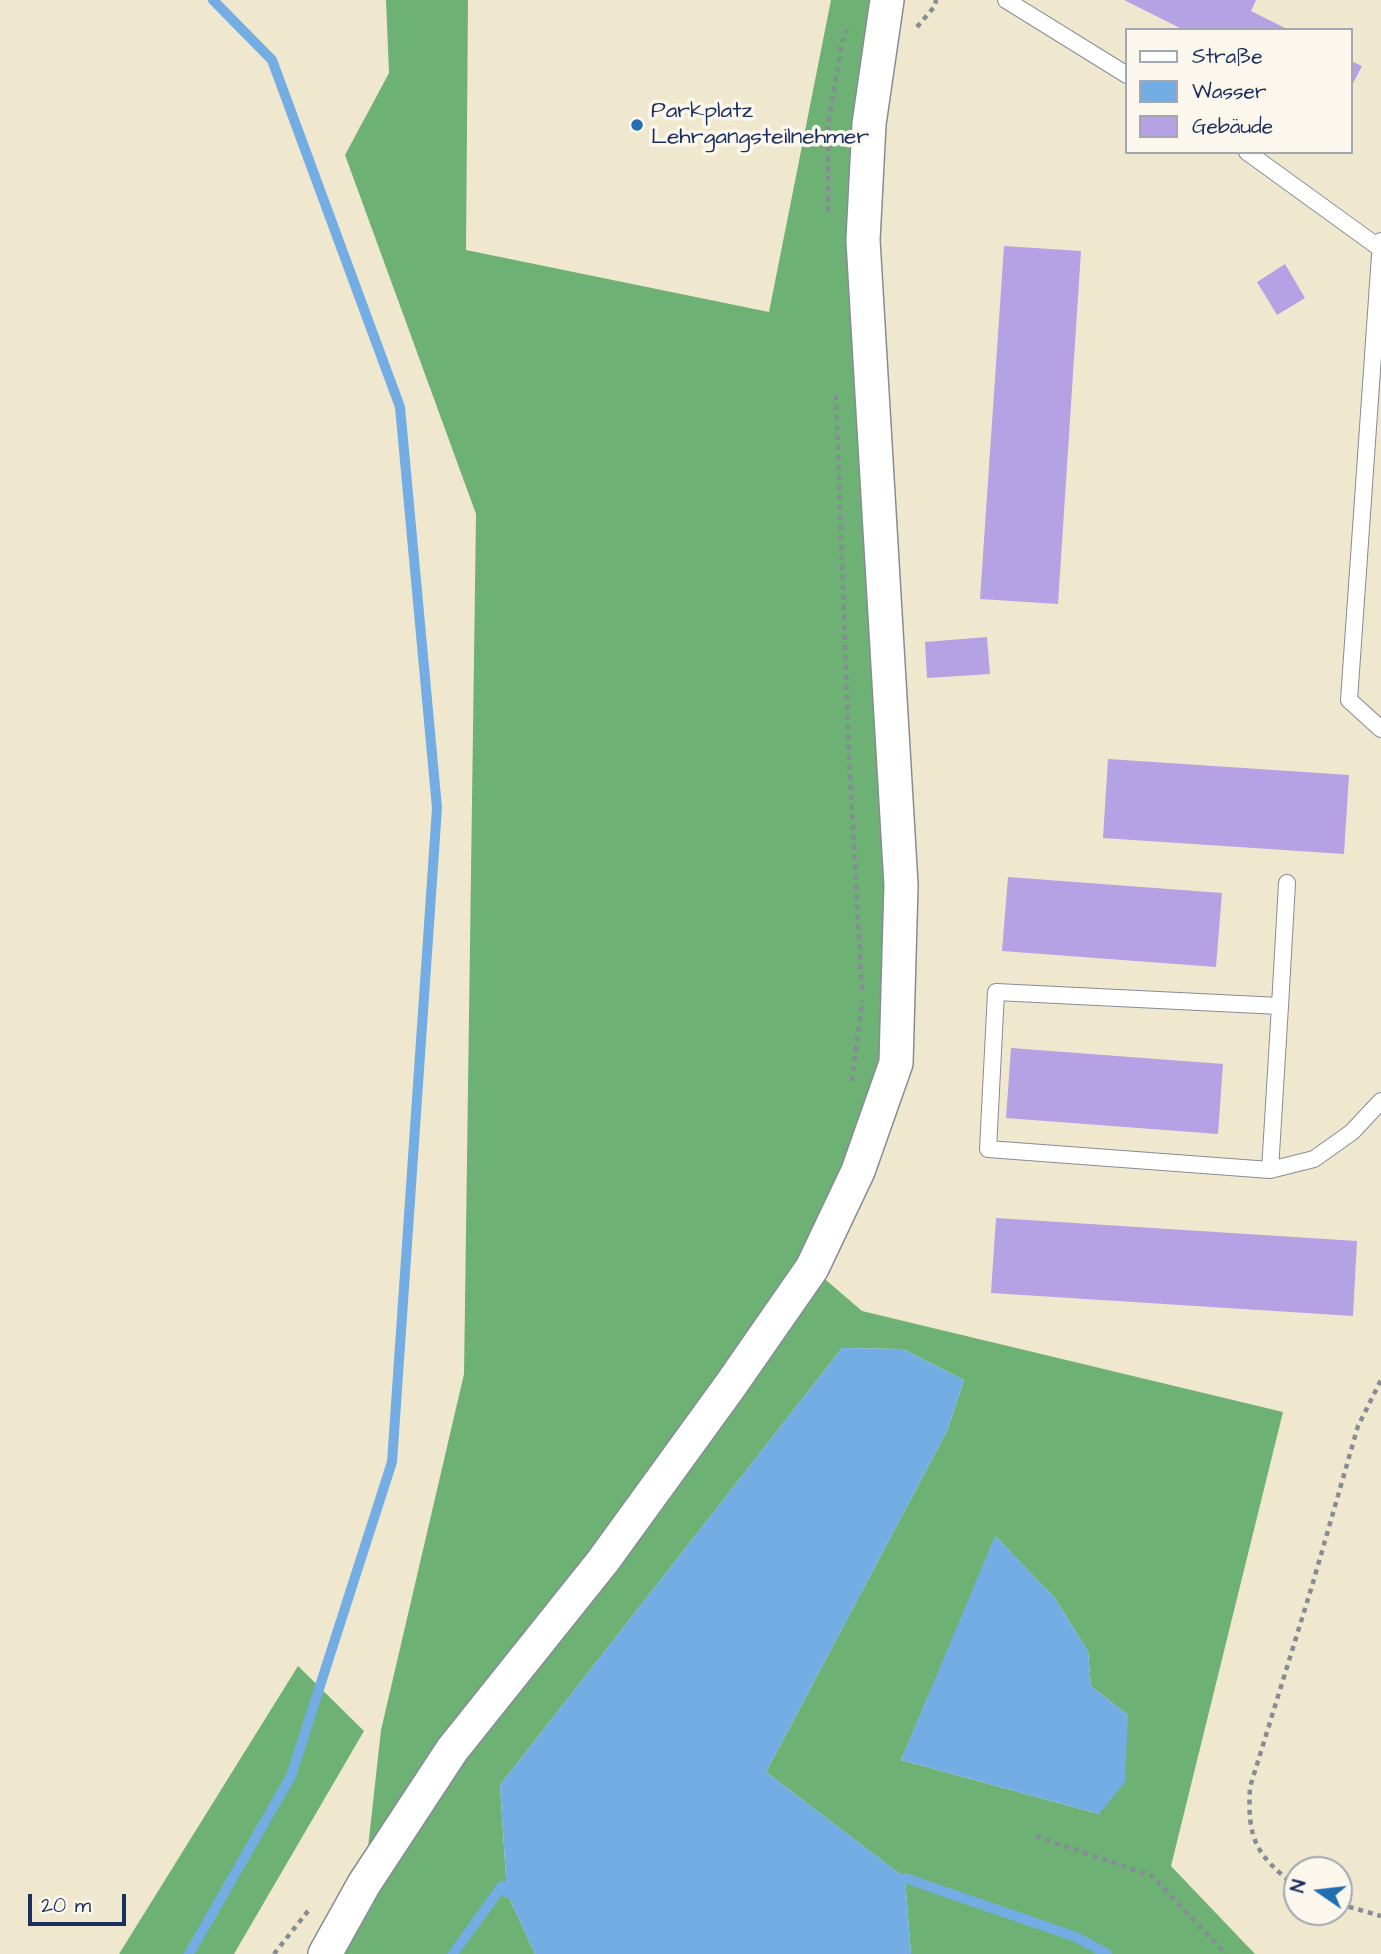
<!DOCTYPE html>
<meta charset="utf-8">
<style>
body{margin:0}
#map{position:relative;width:1381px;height:1954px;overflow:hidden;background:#f0e8ce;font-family:"Architects Daughter",sans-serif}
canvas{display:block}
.legend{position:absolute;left:1125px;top:28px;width:228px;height:126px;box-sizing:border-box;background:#fbf7ec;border:2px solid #a1a7b3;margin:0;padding:9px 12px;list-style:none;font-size:21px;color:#1b2f5e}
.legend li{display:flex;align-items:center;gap:14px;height:35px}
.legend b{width:35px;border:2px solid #a1a7b3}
.north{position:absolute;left:1283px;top:1856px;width:70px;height:70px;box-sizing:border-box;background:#fbf7ec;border:2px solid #a1a7b3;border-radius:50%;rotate:284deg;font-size:19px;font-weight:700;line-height:28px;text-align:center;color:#1b2f5e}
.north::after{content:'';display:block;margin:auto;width:24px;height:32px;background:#1f6fb2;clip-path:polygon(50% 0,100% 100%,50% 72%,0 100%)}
.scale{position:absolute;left:28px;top:1894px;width:98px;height:32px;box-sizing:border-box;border:4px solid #1b2f5e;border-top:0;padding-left:9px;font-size:21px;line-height:24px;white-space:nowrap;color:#1b2f5e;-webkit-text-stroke:5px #fbf7ec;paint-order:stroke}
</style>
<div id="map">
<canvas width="1381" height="1954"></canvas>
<ul class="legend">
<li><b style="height:9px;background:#fff"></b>Straße</li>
<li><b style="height:19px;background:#74ade4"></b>Wasser</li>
<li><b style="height:19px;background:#b4a2e5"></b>Gebäude</li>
</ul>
<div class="north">N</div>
<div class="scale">20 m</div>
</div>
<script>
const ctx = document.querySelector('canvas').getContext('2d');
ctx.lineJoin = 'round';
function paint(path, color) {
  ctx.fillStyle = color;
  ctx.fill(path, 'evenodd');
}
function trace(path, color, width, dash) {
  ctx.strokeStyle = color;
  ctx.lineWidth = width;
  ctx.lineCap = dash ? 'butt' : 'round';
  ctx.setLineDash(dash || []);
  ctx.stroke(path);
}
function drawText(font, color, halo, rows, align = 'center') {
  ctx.font = font + ' "Architects Daughter",sans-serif';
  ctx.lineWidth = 7;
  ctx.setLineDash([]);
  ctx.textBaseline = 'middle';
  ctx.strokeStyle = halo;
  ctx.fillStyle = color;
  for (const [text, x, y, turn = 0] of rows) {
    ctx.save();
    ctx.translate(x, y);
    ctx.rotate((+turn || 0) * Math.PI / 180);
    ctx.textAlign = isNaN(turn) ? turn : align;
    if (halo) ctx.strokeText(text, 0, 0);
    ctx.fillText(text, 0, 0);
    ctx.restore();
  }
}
paint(new Path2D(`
 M386,0H468L466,250L769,312L831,0H887L869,124L896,1063L812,1268L862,1311L1283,1412L1171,1866L1255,1954H911L905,1878L766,1772L947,1431L964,1380L903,1349L842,1348L500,1785L507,1893L535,1954H325L364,1884L381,1730L464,1374L476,514L345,155L389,73ZM996,1537L1054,1597L1088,1651L1091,1686L1128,1715L1099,1814L901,1760Z
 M298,1666L364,1731L234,1954H119Z`), '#6eb174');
paint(new Path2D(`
 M842,1348L903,1349L964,1380L947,1431L766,1772L905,1878L911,1954H535L507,1893L500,1785Z
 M995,1536L1054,1597L1088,1651L1091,1686L1128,1715L1125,1782L1099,1814L901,1760Z`), '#74ade4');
trace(new Path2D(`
 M905,1878L1076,1937L1107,1954
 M189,1954L291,1776L392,1462L437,808L400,407L272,60L213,0
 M453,1954L502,1886L507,1893`), '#74ade4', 10);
paint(new Path2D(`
 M1124,0H1256L1251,11L1289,30H1184Z
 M1351,61L1362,66L1351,87Z
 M1004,246L1081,251L1058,604L980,599Z
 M1285,264L1305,298L1277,315L1257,282Z
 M987,637L990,674L927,678L925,642Z
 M1108,759L1349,775L1344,854L1103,838Z
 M1008,877L1222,893L1216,967L1002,951Z
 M1011,1048L1223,1064L1218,1134L1006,1118Z
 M996,1218L1357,1241L1353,1316L991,1293Z`), '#b4a2e5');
const lane = new Path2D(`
 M1006,0L1127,75
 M1247,152L1381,249
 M1381,241L1349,700L1381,729
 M1280,1006L1287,883
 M1270,1170L1280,1006L996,992L988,1149L1270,1170L1314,1159L1352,1132L1381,1101`);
const street = new Path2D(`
 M325,1954L364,1884L452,1750L603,1561L730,1386L812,1268L858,1171L896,1063L901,885L863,240L869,124L887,0`);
trace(lane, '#868c96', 18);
trace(street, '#868c96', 36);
trace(new Path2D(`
 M917,27L935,6L936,0
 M828,211V125L842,42L847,30
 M836,395L849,757L862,991
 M852,1081L862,1000
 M1036,1836L1152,1876L1226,1954
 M1297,1887C1256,1855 1247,1840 1250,1787L1312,1586L1358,1426L1381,1380
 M1339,1904L1381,1916
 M274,1954L308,1911`), '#868c96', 4.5, [5, 5]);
trace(lane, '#fff', 16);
trace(street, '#fff', 33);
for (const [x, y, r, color] of [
 [637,125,7,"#1f6fb2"]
]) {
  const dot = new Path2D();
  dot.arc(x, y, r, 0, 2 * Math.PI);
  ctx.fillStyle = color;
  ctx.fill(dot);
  trace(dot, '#fbf7ec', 2.5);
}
drawText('23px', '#1b2f5e', '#fbf7ec', [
 ["Parkplatz",651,112],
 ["Lehrgangsteilnehmer",651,138]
], 'left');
</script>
